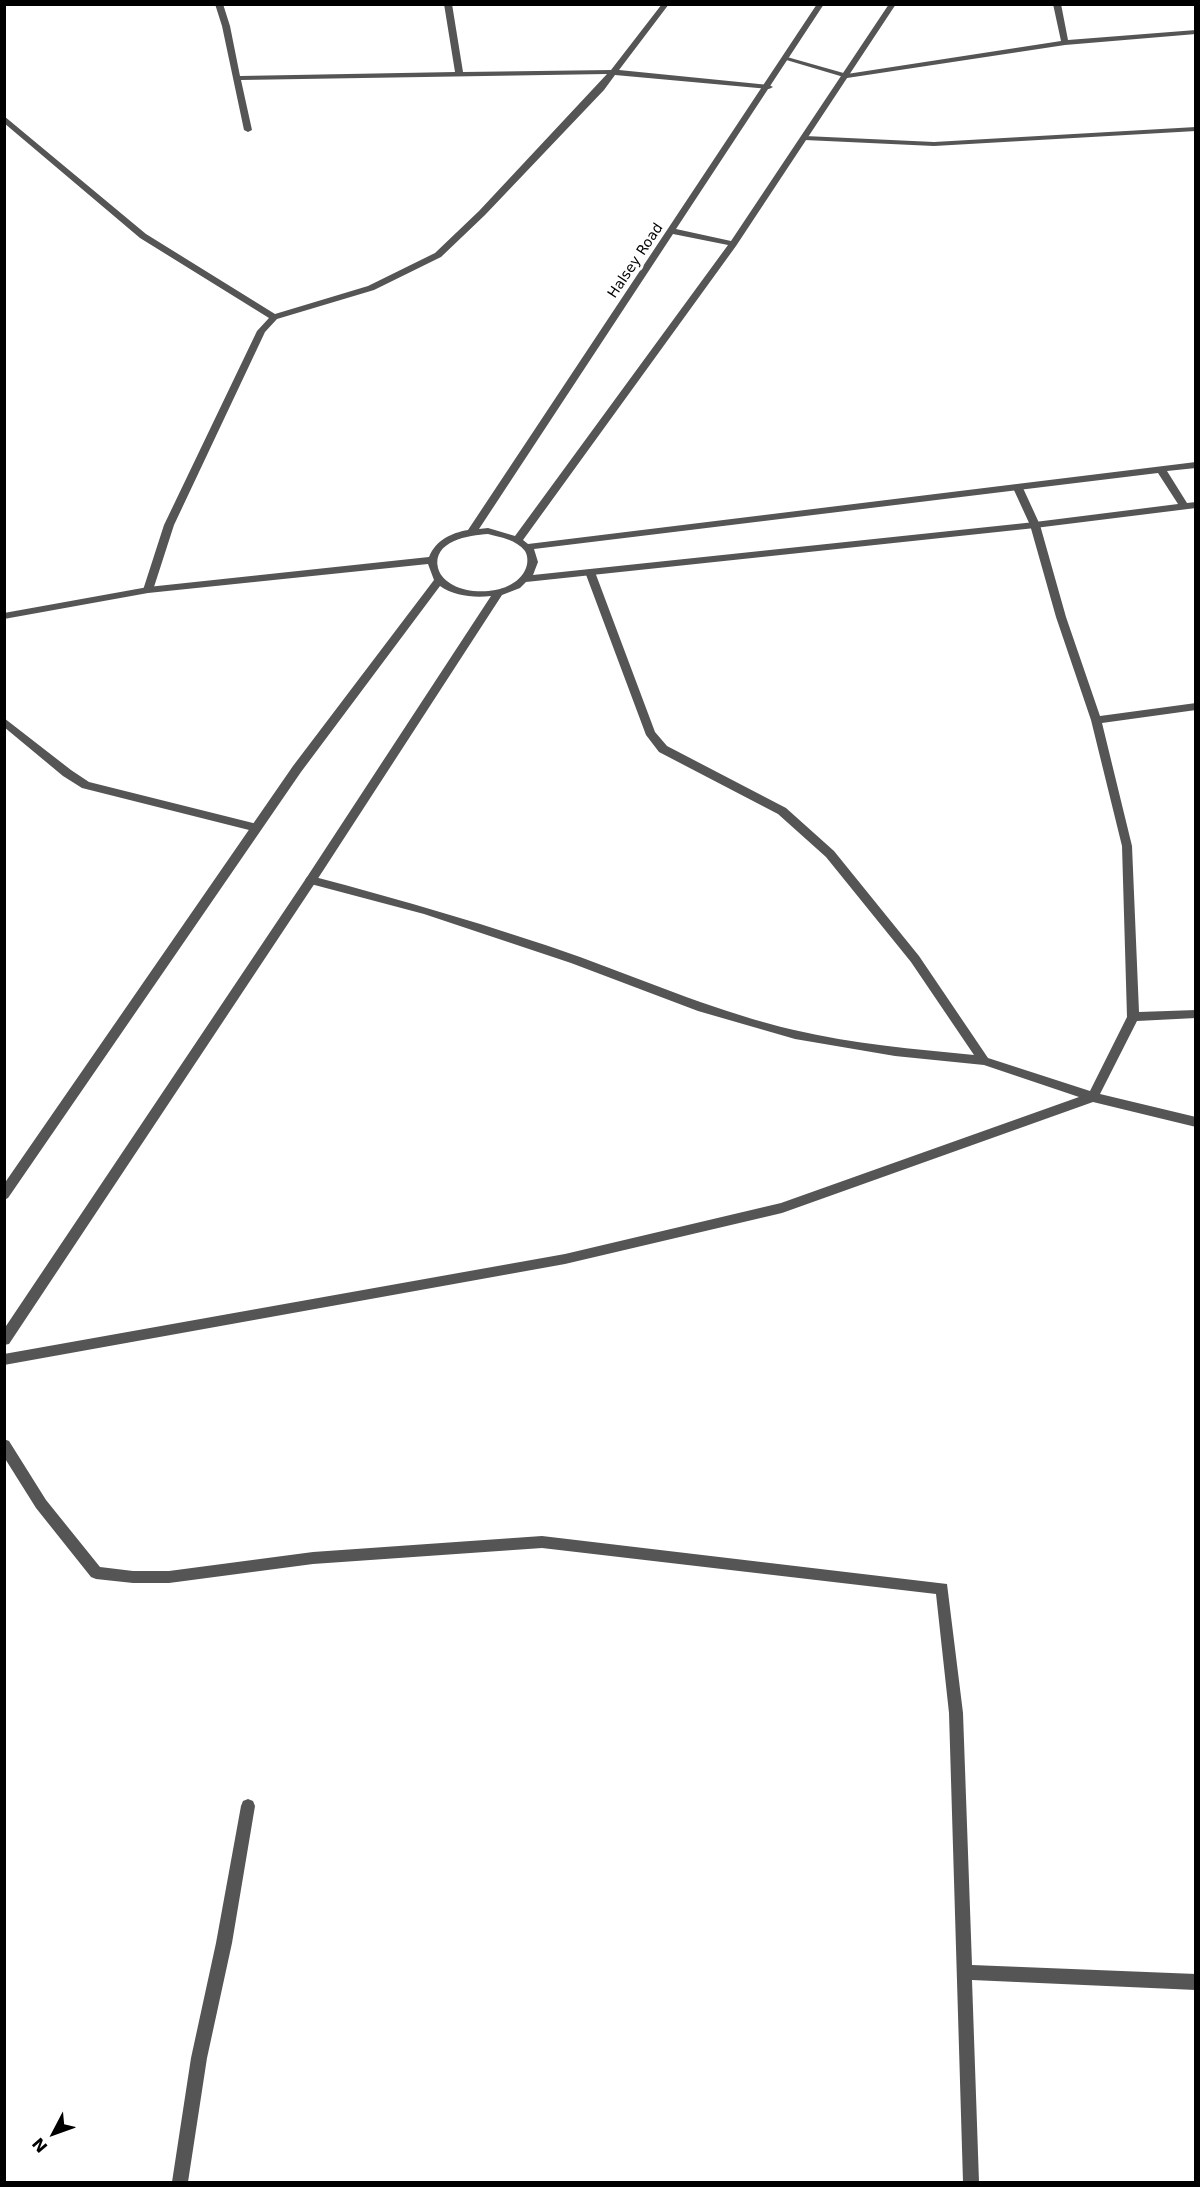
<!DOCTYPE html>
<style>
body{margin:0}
#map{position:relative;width:1200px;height:2187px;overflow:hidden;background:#fff;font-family:"DejaVu Sans",sans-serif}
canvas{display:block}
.frame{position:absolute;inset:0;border:6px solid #000;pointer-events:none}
.north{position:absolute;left:24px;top:2103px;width:60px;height:60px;-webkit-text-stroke:4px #fff;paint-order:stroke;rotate:229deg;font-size:16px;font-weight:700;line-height:24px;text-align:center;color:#000}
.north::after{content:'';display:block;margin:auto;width:21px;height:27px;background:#000;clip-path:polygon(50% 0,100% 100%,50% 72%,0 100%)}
</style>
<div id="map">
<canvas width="1200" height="2187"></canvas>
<div class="frame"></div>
<div class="north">N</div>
</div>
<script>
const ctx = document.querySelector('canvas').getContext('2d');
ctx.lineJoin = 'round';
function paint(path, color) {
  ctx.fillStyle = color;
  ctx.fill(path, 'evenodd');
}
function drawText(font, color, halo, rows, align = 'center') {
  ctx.font = font + ' "DejaVu Sans",sans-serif';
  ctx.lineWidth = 6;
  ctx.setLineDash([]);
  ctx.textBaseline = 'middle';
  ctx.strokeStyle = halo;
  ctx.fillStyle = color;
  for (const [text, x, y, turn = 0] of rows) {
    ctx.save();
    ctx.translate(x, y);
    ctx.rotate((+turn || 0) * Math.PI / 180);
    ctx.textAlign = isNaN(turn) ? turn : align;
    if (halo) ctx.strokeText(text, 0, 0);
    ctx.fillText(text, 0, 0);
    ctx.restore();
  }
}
paint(new Path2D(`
 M215,4H223L230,26L240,76L455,72L444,4H452L463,72L611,70L662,4H669L619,70L769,85L773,87L769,89L615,75L604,90L485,215L441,257L374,290L277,319L265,332L174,525L153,590L148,593L143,590L164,525L257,331L269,318L140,238L4,123V116L146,234L275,314L368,286L435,253L479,211L607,74L241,80L252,130L248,132L244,130L222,26Z
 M1053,4H1061L1068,40L1196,30V34L1065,45L847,78L783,59L787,57L847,74L1061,41Z
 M1196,127V131L934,146L805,140L801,138L805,136L934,142Z
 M1018,485L1023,488L1040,525L1066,617L1100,716L1196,703V710L1102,723L1132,846L1139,1012L1196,1010V1018L1137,1021L1100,1094L1196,1117V1127L1093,1102L782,1213L565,1264L4,1365V1354L565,1254L781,1203L1079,1097L984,1065L895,1056L795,1039L698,1011L571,963L424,914L307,883L305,880L307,877L311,876C402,900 492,926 580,957C651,983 721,1013 794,1030C853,1044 914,1049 974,1055L911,962L826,857L778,814L659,752L646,735L585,572L590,569L595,572L655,732L667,746L786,808L834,851L919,956L988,1058L1090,1091L1127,1017L1122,846L1091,720L1056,617L1030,525L1013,488Z
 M4,718L71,770L89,782L257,824L262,828L257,832L82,788L63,776L4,727Z
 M4,1439L9,1441L46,1500L100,1567L133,1571H169L313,1552L542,1536L947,1584L963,1713L972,1965L1196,1974V1990L972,1980L979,2182H963L949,1713L936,1594L542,1548L313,1564L169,1583H133L96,1579L91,1577L36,1508L4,1457Z
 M248,1799L253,1801L255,1806L232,1943L207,2058L188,2182H172L191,2058L216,1943L241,1806L243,1801Z`), '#555');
paint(new Path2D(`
 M817,4H824L676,229L731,241L889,4H896L736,246L523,540L528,544L1196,462V468L1167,471L1187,503L1196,502V508L1035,528L526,582L520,588L502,595L315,883L9,1344L4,1345V1329L307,877L491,596C474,598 454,596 440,586L301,772L8,1198L4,1200V1184L293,766L434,580L428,564L148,593L4,619V613L148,587L429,557C436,540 451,533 468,530ZM673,234L728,245L515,536L488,528L479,529ZM1158,473L1178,504L1035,522L533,575L538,562L534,549ZM488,534C500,537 517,540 525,551C528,556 528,563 526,568C516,594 473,596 453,585C446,581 440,576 438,568C432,541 469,535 488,534Z`), '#555');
drawText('14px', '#000', '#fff', [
 ["Halsey Road",636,261,-56]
]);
</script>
